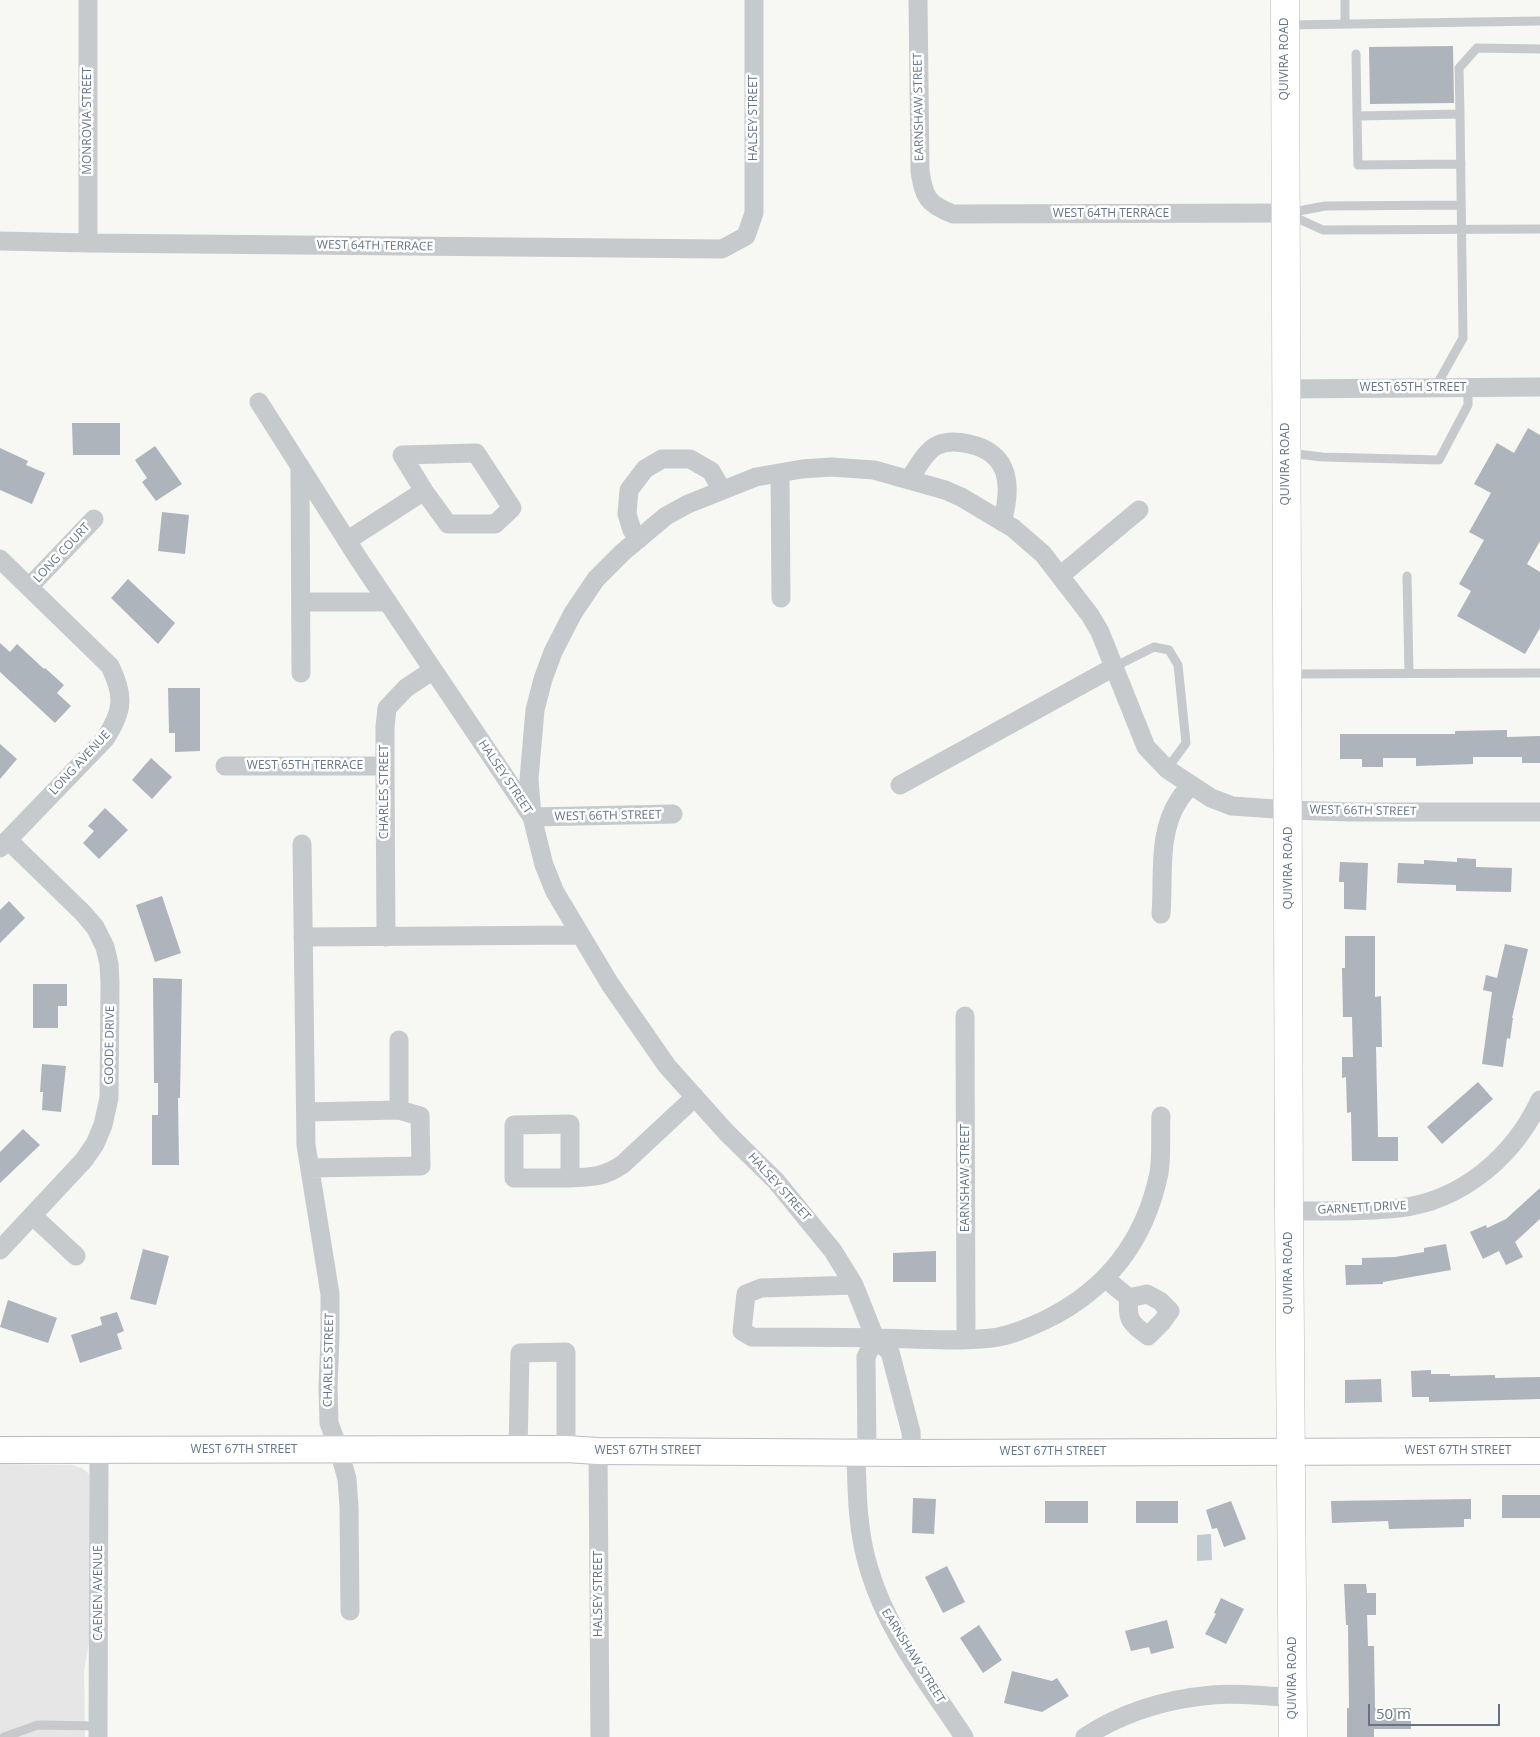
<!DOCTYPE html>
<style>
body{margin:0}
#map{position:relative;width:1540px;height:1737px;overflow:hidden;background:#f7f7f4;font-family:"Open Sans",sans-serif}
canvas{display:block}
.scale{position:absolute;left:1368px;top:1704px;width:132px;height:22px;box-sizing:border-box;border:2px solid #647486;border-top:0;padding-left:6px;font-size:15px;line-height:18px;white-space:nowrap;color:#647486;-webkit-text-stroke:4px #fff;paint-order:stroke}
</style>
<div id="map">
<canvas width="1540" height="1737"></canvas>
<div class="scale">50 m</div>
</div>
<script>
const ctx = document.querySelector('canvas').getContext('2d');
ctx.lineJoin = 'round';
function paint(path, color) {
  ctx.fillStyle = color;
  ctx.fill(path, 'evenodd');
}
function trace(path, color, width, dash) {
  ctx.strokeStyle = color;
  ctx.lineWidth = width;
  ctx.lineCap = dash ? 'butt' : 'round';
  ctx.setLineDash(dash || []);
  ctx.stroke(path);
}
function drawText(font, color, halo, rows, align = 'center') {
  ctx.font = font + ' "Open Sans",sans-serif';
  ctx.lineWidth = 5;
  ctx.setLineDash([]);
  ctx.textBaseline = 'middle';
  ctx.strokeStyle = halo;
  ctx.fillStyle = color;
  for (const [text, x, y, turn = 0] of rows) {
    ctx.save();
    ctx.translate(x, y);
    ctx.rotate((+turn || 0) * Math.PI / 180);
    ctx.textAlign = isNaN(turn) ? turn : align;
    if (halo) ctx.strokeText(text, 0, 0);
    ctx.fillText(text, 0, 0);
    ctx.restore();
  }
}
paint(new Path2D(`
 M0,1464L72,1465L82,1468L89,1474L91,1629L84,1671L85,1737H0Z`), '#e5e6e5');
paint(new Path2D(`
 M1211,1534L1212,1560L1197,1561V1535Z`), '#c0cacf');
paint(new Path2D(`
 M1453,46L1454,103L1370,104L1369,47Z
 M72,423H120V455H73Z
 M1528,428L1540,435V541L1527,564L1540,572V628L1525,654L1457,616L1471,591L1459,584L1484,540L1469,532L1491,493L1474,484L1497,443L1514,453Z
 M155,446L182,484L156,501L142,482L147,478L135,460Z
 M0,448L28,461L26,465L45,473L32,504L0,490Z
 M162,512L189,515L185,554L158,551Z
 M128,579L175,623L158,644L111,598Z
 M0,643L10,652L17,644L44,669L45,668L64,685L57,693L71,706L55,723L0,672Z
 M168,688H200V751L175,752V733H169Z
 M1507,730V737L1540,736V763H1522V757H1473V764L1416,766V758H1383V767H1362V759H1340V734H1455V731Z
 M0,744L17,759L0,779Z
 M151,758L172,777L152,799L132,780Z
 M105,808L128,830L99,859L83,843L94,831L88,826Z
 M1457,858L1476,859V867L1512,868L1511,892L1456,891V885L1397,883L1398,863L1424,864V860L1457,862Z
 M1340,862L1368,863L1366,910L1344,909V882H1339Z
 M162,896L181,953L155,962L136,905Z
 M9,901L25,918L0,943V910Z
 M1345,936H1375V997L1381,996L1382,1047H1376L1378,1137H1398V1161H1352L1351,1112L1347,1113L1346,1077L1342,1078V1057H1353L1352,1017H1343L1342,968H1345Z
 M1505,944L1528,949L1512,1018H1513L1510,1039L1507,1038L1503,1067L1482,1064L1492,992L1483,990L1486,975L1497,978Z
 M153,978L182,979L180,1098H178L179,1165H152V1115H158V1083H154Z
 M33,984H67V1006H58V1028H33Z
 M42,1064L66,1066L61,1112L42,1110L43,1092H40Z
 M1478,1082L1493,1099L1442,1144L1427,1127Z
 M23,1129L40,1145L0,1183V1152Z
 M1540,1188V1219L1515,1242L1523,1257L1506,1265L1499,1251L1483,1259L1470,1232L1486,1225L1487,1228L1506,1219Z
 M1446,1244L1451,1270L1383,1282V1284L1346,1285L1345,1265H1362V1258L1395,1257L1424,1252V1248Z
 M143,1249L169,1256L156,1305L130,1299Z
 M936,1251V1282H893V1253Z
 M8,1300L57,1318L48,1343L0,1327Z
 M117,1312L124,1331L117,1334L122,1349L80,1363L71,1335L102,1325L100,1317Z
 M1431,1370V1374H1450V1376L1495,1375V1378L1540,1377V1399L1429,1402V1397H1412L1411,1371Z
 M1381,1379L1382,1402L1345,1403V1380Z
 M1502,1495H1540V1518H1502Z
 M913,1498L936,1499L934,1534L912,1533Z
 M1471,1499V1519H1464V1527L1389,1529L1388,1521L1332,1523L1331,1501Z
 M1045,1501H1088V1523H1045Z
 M1136,1501H1178V1523H1136Z
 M1231,1501L1246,1539L1224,1547L1217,1528L1212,1529L1206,1510Z
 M947,1566L965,1602L943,1613L925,1577Z
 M1344,1584H1366L1367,1593H1376V1615H1367L1368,1646H1374L1375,1708H1411V1729H1374V1737H1347V1708H1349L1348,1625H1346Z
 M1221,1598L1244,1609L1226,1644L1205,1634L1216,1614L1214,1613Z
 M1167,1620L1174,1648L1151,1654L1149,1647L1131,1651L1125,1631Z
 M979,1625L1002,1660L983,1673L960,1638Z
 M1012,1671L1052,1681L1057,1678L1069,1696L1042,1712L1004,1703Z`), '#adb4bb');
const secondary = new Path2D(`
 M0,1450L566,1449L598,1451L912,1453L1540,1451`);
const primary = new Path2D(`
 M1285,0L1289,1211L1293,1737`);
trace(secondary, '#b8bdc2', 28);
trace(primary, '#b7bbbf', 29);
trace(new Path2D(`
 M1345,0V24
 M1288,25L1540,21
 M1356,54L1357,116L1460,114L1463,338L1435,388
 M1460,114L1459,68L1477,48L1540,49
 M1357,116L1358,165L1461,164
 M1288,213L1325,206L1461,205
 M1290,215L1323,230L1540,229
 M1289,453L1322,457L1439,460L1468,405V387
 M1407,576L1409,673
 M1114,667L1154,647L1169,650L1178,665L1186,743L1167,769
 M1290,674L1540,673
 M4,1737L38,1725L98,1726`), '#c6cacd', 9);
trace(new Path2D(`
 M88,0V243
 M918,0L920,171C924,197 927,204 953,214L1285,213
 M0,241L88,243L722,249L746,236L754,213V0
 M1285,389L1540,387
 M259,402L358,558L532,817L544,865L555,892L610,984L667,1066L726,1132L776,1181L833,1251L854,1285L875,1338L890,1352L911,1432L912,1453
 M300,466L301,673
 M780,473L781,598
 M909,480C916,469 926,450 938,445C947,441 960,442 969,444C1011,453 1012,487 1002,522
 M639,539L632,530L627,514L629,490L645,469L662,459H690L711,471L722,490
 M348,540L424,491L448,524H495L512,508L476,453L402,455L424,491
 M0,559L110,666C125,697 123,711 105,739L0,848
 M1061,575L1139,510
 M29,587L94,519
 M301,602H388
 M225,766H385
 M900,785L1114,667
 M673,814L532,817L529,779L535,710L543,679L553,652L573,613L596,579L623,552L666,516L688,504L756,477L802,469L831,467L874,470L945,490L961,497L1013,528L1043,554L1090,615L1100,632L1146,747L1167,769L1211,798L1232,806L1289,810L1350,812H1540
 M302,844L306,1145L330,1294V1336L328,1387L329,1423L339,1450L347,1479L349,1507L350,1611
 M1161,914C1164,877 1157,833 1179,800C1183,794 1187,790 1191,785
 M303,937L580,935
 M386,937L385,766V727L387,708L406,688L433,670
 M965,1016L966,1339
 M306,1112L399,1110V1040
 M310,1168L421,1166L420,1116L399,1110
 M570,1178H514V1125L570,1124V1178C591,1177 605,1177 623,1164L695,1097
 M1289,1211C1325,1211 1362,1212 1399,1208C1462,1201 1514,1156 1540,1100
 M33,1216L76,1256
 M0,1250L84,1160L95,1144L103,1125L109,1098L110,983L109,964L105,947L95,927L83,913L8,840
 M1106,1279L1129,1298L1147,1294L1160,1301L1170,1311L1162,1322L1148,1336C1131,1324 1126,1319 1129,1298
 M854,1285L761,1288L746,1294L742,1331L752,1337C795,1337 838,1337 881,1338C917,1339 955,1342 991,1338C1010,1336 1028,1328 1045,1320C1107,1290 1145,1241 1159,1173C1162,1155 1160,1135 1161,1116
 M518,1450L520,1353L566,1352V1449
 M598,1451L600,1737
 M856,1452C857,1492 857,1531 869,1569C887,1631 929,1684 964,1737
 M867,1452L866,1357L875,1338
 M98,1737L99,1450
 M1085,1737C1123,1712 1168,1699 1212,1695C1239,1692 1266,1697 1293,1697`), '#c6cacd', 19);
trace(secondary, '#fff', 26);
trace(primary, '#fff', 28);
drawText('12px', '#647486', '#fff', [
 ["QUIVIRA ROAD",1285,59,-90],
 ["EARNSHAW STREET",919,107,-91],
 ["HALSEY STREET",754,118,-90],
 ["MONROVIA STREET",88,121,-90],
 ["WEST 64TH TERRACE",1111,214],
 ["WEST 64TH TERRACE",375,246,1],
 ["WEST 65TH STREET",1413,388],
 ["QUIVIRA ROAD",1286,464,-90],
 ["LONG COURT",62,553,-47],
 ["LONG AVENUE",80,763,-47],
 ["WEST 65TH TERRACE",305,766],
 ["HALSEY STREET",505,777,56],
 ["CHARLES STREET",385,792,-90],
 ["WEST 66TH STREET",1363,811,1],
 ["WEST 66TH STREET",608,816,-1],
 ["QUIVIRA ROAD",1289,868,-90],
 ["GOODE DRIVE",110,1045,-89],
 ["EARNSHAW STREET",966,1178,-90],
 ["HALSEY STREET",779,1187,48],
 ["GARNETT DRIVE",1362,1208,-3],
 ["QUIVIRA ROAD",1289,1273,-90],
 ["CHARLES STREET",329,1360,-89],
 ["WEST 67TH STREET",244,1450],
 ["WEST 67TH STREET",648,1451],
 ["WEST 67TH STREET",1458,1451],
 ["WEST 67TH STREET",1053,1452],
 ["CAENEN AVENUE",99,1593,-90],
 ["HALSEY STREET",599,1594,-90],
 ["EARNSHAW STREET",913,1656,58],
 ["QUIVIRA ROAD",1293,1678,-90]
]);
</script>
